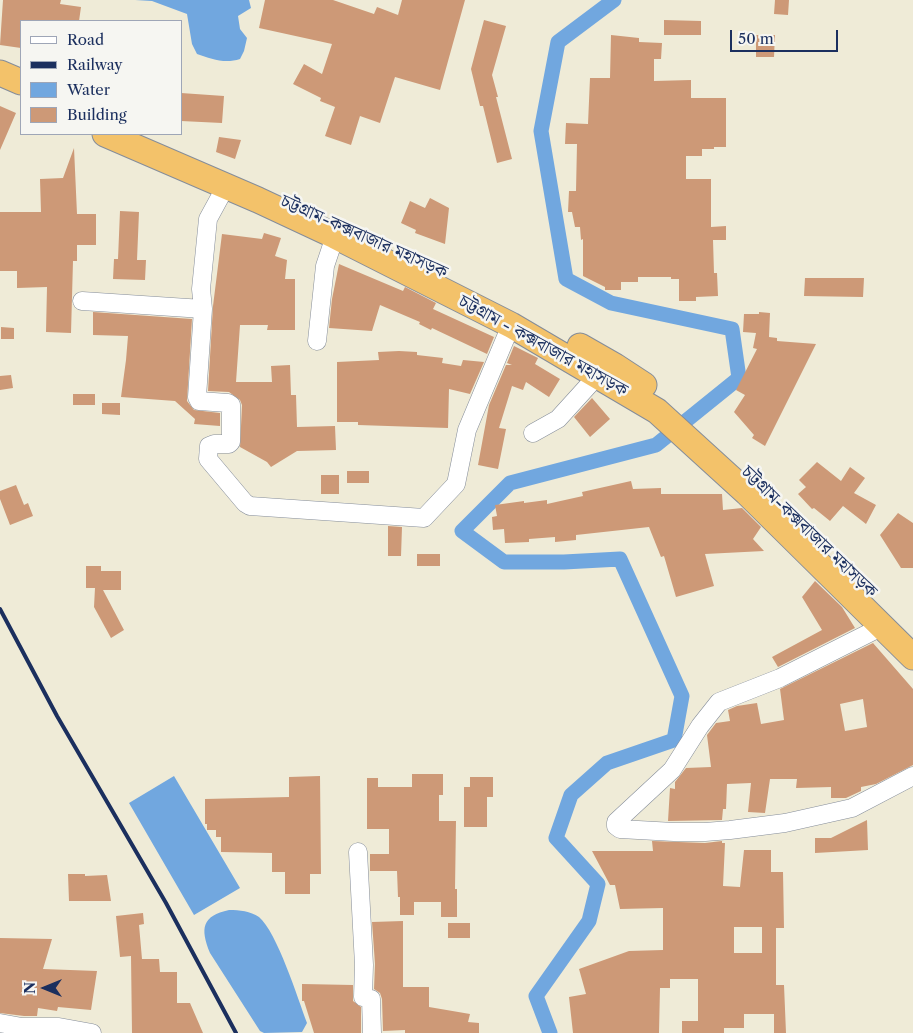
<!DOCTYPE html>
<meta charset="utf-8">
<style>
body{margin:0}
#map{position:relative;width:913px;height:1033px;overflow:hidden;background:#efebd7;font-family:"Libre Caslon Text",serif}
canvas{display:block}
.legend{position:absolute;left:20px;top:20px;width:162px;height:115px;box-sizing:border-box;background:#f6f6f2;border:1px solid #9ea6b7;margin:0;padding:6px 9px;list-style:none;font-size:15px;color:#1b2f5e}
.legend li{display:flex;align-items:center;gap:10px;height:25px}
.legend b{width:25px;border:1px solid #9ea6b7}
.north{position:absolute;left:20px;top:963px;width:50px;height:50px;-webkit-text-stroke:4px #f6f6f2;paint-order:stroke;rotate:270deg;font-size:14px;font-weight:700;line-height:20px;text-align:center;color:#1b2f5e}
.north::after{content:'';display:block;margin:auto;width:18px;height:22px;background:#1b2f5e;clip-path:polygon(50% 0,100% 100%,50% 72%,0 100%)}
.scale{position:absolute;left:730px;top:30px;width:108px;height:22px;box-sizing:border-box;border:2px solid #1b2f5e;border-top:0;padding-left:6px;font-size:15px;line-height:18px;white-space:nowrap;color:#1b2f5e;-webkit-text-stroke:4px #f6f6f2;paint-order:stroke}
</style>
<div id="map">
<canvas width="913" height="1033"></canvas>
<ul class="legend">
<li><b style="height:6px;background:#fff"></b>Road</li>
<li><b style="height:6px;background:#1b2f5e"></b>Railway</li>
<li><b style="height:14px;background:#71a7df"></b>Water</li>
<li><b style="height:14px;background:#cd9977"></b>Building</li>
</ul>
<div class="north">N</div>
<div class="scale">50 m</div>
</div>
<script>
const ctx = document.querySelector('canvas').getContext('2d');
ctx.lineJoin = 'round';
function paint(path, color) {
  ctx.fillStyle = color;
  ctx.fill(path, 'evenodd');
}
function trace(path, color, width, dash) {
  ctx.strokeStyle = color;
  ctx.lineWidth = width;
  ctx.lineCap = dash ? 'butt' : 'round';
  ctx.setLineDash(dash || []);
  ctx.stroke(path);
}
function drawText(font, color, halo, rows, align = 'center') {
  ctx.font = font + ' "Libre Caslon Text","Noto Serif Bengali",serif';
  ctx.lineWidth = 5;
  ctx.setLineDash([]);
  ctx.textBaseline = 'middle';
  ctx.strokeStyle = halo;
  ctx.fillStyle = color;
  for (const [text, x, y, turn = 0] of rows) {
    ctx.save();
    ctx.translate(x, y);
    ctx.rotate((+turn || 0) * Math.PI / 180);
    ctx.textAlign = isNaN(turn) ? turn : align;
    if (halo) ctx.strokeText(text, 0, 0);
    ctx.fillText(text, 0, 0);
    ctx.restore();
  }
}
paint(new Path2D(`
 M135,0H249L251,8L238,16L240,29L247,38L244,51L240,59C225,64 211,59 197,54L192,44L187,14L152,1Z
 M174,776L240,888L194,915L129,803Z
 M229,910C240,910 250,911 259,917C277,932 298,999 307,1023L302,1032L264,1033L260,1031L210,953C200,928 202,916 229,910Z`), '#71a7df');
trace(new Path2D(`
 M550,1033L536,996L589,921L598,884L556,838L571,795L607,763L674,740L682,696L620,559L564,562H504L462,531L510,483L656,445L739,378L732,329L611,303L566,279L541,131L558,42L614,0`), '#71a7df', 15);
paint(new Path2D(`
 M3,0H61L60,4L81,7L79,21H21V48L0,45Z
 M265,0H333L374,14L377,7L398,15L402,0H465L440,90L395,77L380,123L360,116L351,145L325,136L335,107L320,101L321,98L293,84L304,64L322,74L332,44L259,28Z
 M775,0H789L788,15L774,14Z
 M484,20L506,26L492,75L498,97H496L512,159L497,163L483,106H480L471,69Z
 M664,20L701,21V35H664Z
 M611,35L639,38V42L662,43L661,59H654V81L691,80V98H726V147H714V149H702V156H686V179H711V227L726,226V240H713L714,273H717L718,296L696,297V301H679V279H671V277H638V282H621V290H605V287L583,276V239L581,240L580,227H575L572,212H568L569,191H576L577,144H565L566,123L588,124L590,78H610Z
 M756,35H775L774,57H756Z
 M181,93L224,96L222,123L181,121Z
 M0,106L16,113L0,150Z
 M219,137L241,140L235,159L216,152Z
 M74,148L77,214H96V245H77V261H73L71,333L46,332L47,287L17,288V271H0V212H41L40,179L63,178Z
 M430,198L449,208L445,244L415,233L416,230L401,223L410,201L425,208Z
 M120,211L139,212L137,260H146L145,280L113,279L114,259H118Z
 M264,233L281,238L275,256L287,260L285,279H295V330H267L268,325H240L236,382H272L271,366L290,365L291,395H296L297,427L335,426L336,450L297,451L271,467L267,462L240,447L242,405L240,400L229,392L208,391L213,306L222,234L262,239Z
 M339,264L403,291L405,287L436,303L433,309L494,337L487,354L432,328L431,330L419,324L420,322L380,305L372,331L329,328L332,299Z
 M805,278H864L863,297L804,296Z
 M93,312L192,319L187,401L194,410L220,413V426L194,424L195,419L175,401L121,397L126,360L128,336L93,335Z
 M759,312L770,313L769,337L777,338V341L816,344L765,446L752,438L754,435L734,412L745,395L736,390L757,349L753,348L756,333L743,332L744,314H759Z
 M1,327L14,328V339H1Z
 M514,346L538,358L535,364L560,379L549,397L526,382L523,390L512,386L499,428L506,429L498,469L478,465L489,405L506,365H512L507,363Z
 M399,351L417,352V355L443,358L442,363L461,366L463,360L484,362L470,394L449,389L448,428L358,425V422H337V362L379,360L378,352Z
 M11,375L13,388L0,390V376Z
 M73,394H95V405H73Z
 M592,398L610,419L590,437L574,417Z
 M102,403H120V415L102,414Z
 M817,462L841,481L850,467L865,478L854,493L876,505L866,524L843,506L830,521L814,508L812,509L798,494L806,487L799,480Z
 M347,471H369V483H347Z
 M321,475H339V494H321Z
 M631,481L633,489L661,488V494H722L723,510L742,508L761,527L753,539L764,551L705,554L714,586L676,597L664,556L661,557L649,527L576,535V540L555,542V537L529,539V542L505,543L504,529L493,530L492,517L497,516L495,505L524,501V503L547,500V504L583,496L582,492Z
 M16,485L24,505L28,503L33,516L10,525L0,499V491Z
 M898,513L913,523V568H901L880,535Z
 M388,526L402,527L401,556H388Z
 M417,554H440V566H417Z
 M86,566H101V571H121V590H103L124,630L111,638L94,607L95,588H86Z
 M815,581L842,607L855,628L778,667L772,657L822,630L802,597Z
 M873,643L913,689V765L876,784L861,787V791L846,798H831V787L796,788L797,779H770L765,813L748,812L751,783L727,784L726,809H723L722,820L668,821L670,788L675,789V782L686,768L711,767L707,735L716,723L730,721L728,710L737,706L757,703L761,724L784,720L780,689ZM863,699L867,727L845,731L840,704Z
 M412,774H443V795H439V821H456L455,889H457V917H441V902H414V915H400V897H398L397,871H370V854H389V829H367V778H378V787H412Z
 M320,776L321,874H310V894H285V872H272V853L221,852V837H216V830H207V824H205V799L289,797V777Z
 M470,777H493V797H487V827H464V787H470Z
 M867,820L868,850L815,853V838H831Z
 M652,841L705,843L722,841V843H725L723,886L740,887L744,850H771V872H783L784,928H776V985H784L786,1033H774V1014H744V1028H724V1033H682V1021H698V979H670V988H660L659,1033H573L569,997L586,994L579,969L629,951L663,950V908L620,909L615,885H610L592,851H653ZM734,927H762V953H734Z
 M68,874H85V876L107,875L111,901H69Z
 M143,913L144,924L139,925L142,959H159L160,972H177V1003H190L203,1033H132L131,956L120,957L116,916Z
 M403,921V987H429V1007L470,1014L468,1022L479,1023V1033H405V1030L383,1031L382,999L380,993L374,989L375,964L372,922Z
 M448,923H470V938H448Z
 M0,938L52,939L43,969L97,971L91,1010L58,1007L57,1011L38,1008L37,1016H24L0,1013Z
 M302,984L353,985V1001L361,1007V1033H314L304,1001H302Z`), '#cd9977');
const minor = new Path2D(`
 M226,186L208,219L201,289L203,309L197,397L199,401L228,403L231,405V442L229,444H214L209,446L208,459L245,503L250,506L424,518L456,484L467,430L511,325
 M82,301L203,309
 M317,341L325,266L335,236
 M533,433L558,419L597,376
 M883,626L780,678L719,702L700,726L672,770L616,822V826L620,829L674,832H705L730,830L785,823L852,808L913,776
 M358,852L364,965L363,997L371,999L372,1033
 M0,1023L22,1027H59L92,1033`);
const highway = new Path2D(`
 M0,73L21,82
 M105,134L258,200L335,236L511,325L657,411L747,493L913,657
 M580,346L615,366L644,385`);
trace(minor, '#858d9a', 19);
trace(highway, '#858d9a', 27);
trace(minor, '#fff', 18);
trace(highway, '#f3c26a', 25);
trace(new Path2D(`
 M0,609L57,716L166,903L236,1033`), '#1b2f5e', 4);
drawText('18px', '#1b2f5e', '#f6f6f2', [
 ["চট্টগ্রাম-কক্সবাজার মহাসড়ক",364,237,24],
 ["চট্টগ্রাম - কক্সবাজার মহাসড়ক",543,346,29],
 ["চট্টগ্রাম-কক্সবাজার মহাসড়ক",809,532,44]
]);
</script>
